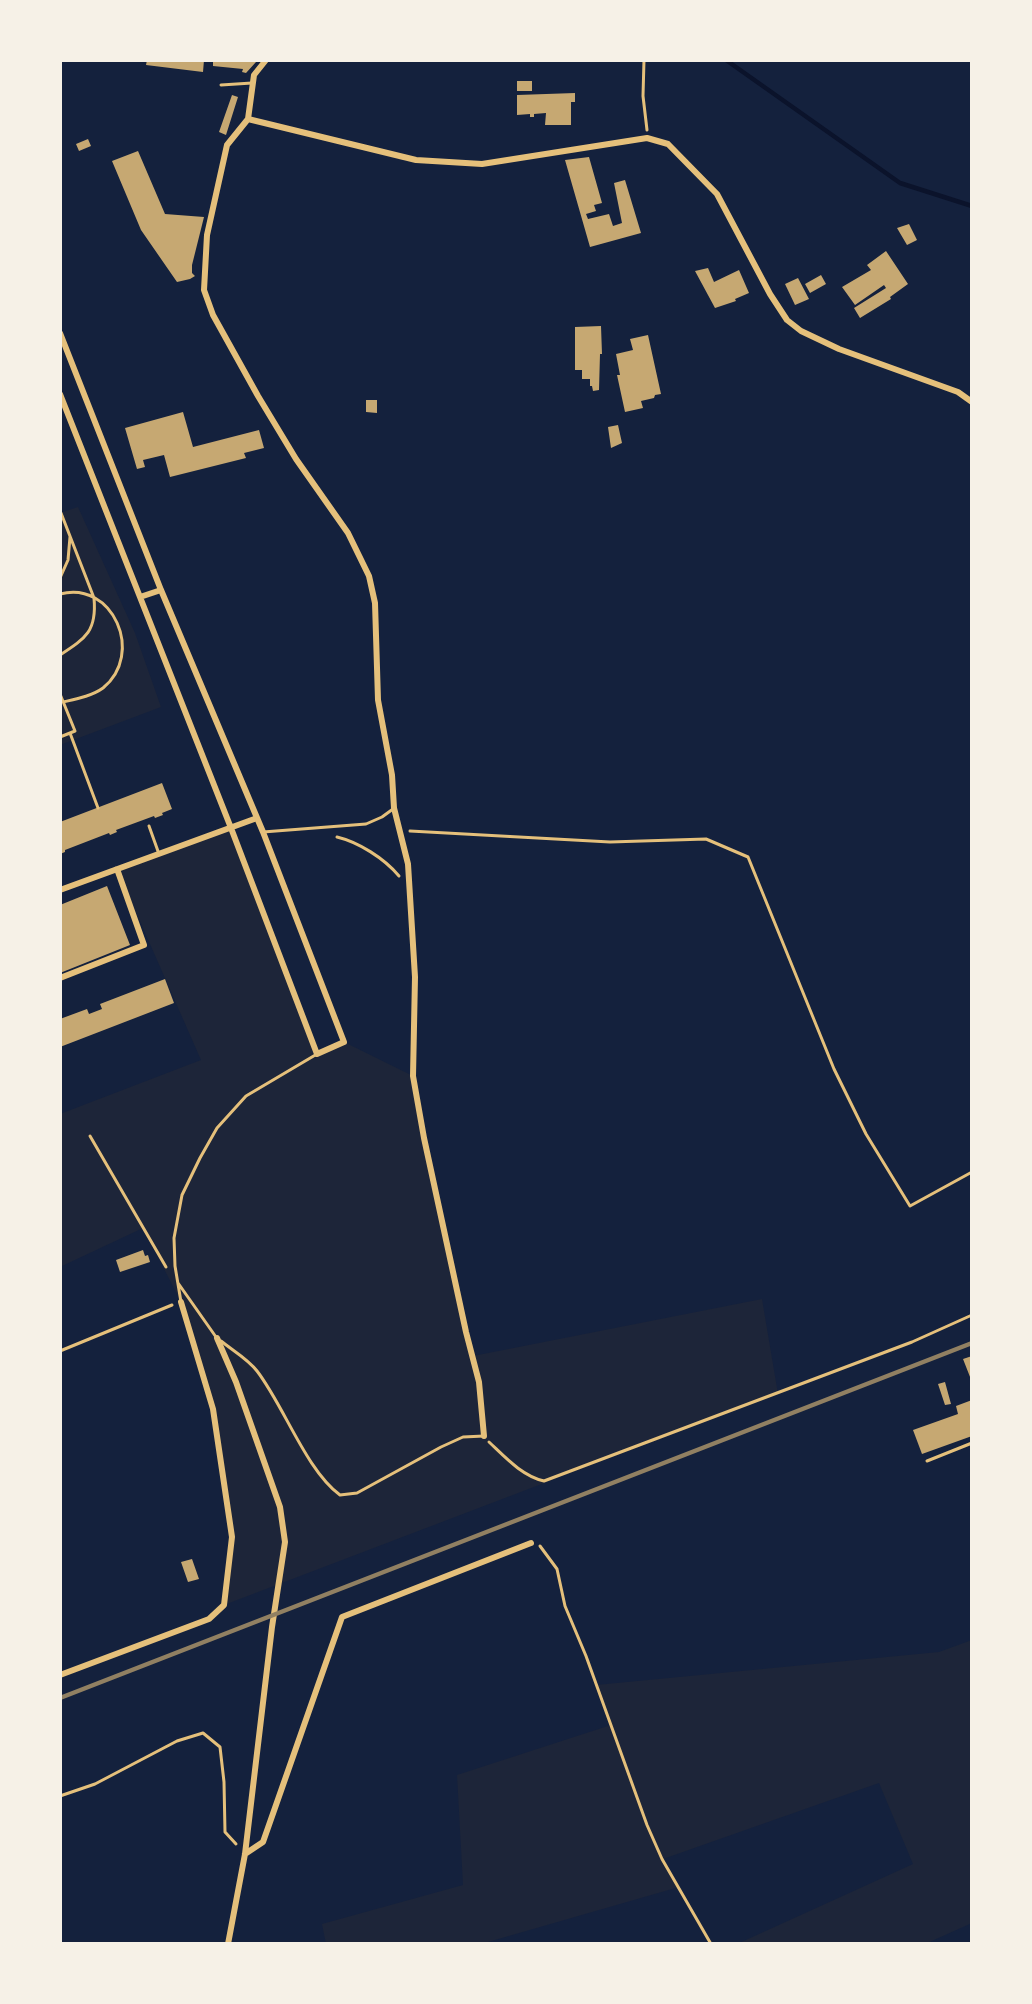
<!DOCTYPE html>
<style>
body{margin:0}
#map{position:relative;width:1032px;height:2004px;overflow:hidden;background:#14213d;font-family:"PT Sans Narrow",sans-serif}
canvas{display:block}
.frame{position:absolute;inset:0;border:62px solid #f6f1e7;pointer-events:none}
</style>
<div id="map">
<canvas width="1032" height="2004"></canvas>
<div class="frame"></div>
</div>
<script>
const ctx = document.querySelector('canvas').getContext('2d');
ctx.lineJoin = 'round';
function paint(path, color) {
  ctx.fillStyle = color;
  ctx.fill(path, 'evenodd');
}
function trace(path, color, width, dash) {
  ctx.strokeStyle = color;
  ctx.lineWidth = width;
  ctx.lineCap = dash ? 'butt' : 'round';
  ctx.setLineDash(dash || []);
  ctx.stroke(path);
}
paint(new Path2D(`
 M78,507L135,633L161,707L60,745V513Z
 M231,828L317,1054L344,1042L413,1076L473,1356L762,1299L778,1394L224,1605L232,1537L213,1409L181,1302L143,1228L60,1267V1114L201,1060L117,869Z
 M972,1640V1923L925,1944H737L913,1864L879,1783L663,1859L679,1887L481,1944H326L322,1924L463,1885L457,1775L611,1725L596,1685L939,1652Z`), '#1d2539');
trace(new Path2D(`
 M726,60L900,183L972,206`), '#0b132b', 4.5);
paint(new Path2D(`
 M147,60H204L203,72L146,65Z
 M213,60H241L256,62L246,73L242,72L243,69L213,66Z
 M517,81H532V91H517Z
 M575,93V102H571V125H545L546,113L534,114V117H530V114L517,115V95Z
 M232,95L238,97L226,135L219,132Z
 M88,139L91,146L79,151L76,144Z
 M138,151L165,214L204,217L192,265V273L195,276L190,279L177,282L141,230L112,161Z
 M589,157L602,203L594,205L596,211L586,214L588,219L609,214L613,226L622,223L614,183L625,180L641,233L590,247L565,160Z
 M909,224L917,240L907,245L897,228Z
 M886,251L908,284L890,297L891,299L860,318L854,308L886,288L884,285L855,305L842,287L871,270L867,265Z
 M708,268L714,282L739,270L749,293L735,299L736,301L715,308L695,271Z
 M821,275L826,284L810,293L805,284Z
 M798,278L809,299L795,305L785,284Z
 M601,326L602,354H600L599,390L593,391L592,386H590V379H582V370H575V327Z
 M648,335L661,394L655,395L654,398L641,401L643,408L625,412L617,375H620L616,354L633,350L630,339Z
 M366,400H377V413L366,412Z
 M183,412L193,447L259,430L264,448L244,453L246,458L170,477L164,455L143,460L145,467L137,469L125,428Z
 M618,425L622,443L611,448L608,427Z
 M162,783L172,809L162,813L163,815L155,818L154,816L116,830L117,832L110,835L109,833L65,850V852L60,854V822Z
 M107,886L130,945L60,973V905Z
 M165,979L174,1003L60,1047V1019L87,1009L89,1014L102,1009L100,1004Z
 M143,1250L145,1256L148,1255L150,1262L120,1272L116,1260Z
 M972,1356V1382L963,1359Z
 M945,1382L951,1404L945,1405L938,1384Z
 M972,1400V1436L922,1454L913,1430L958,1414L956,1406Z
 M192,1559L199,1579L188,1582L181,1562Z`), '#c6a872');
trace(new Path2D(`
 M644,60L643,96L647,130
 M60,578L68,560L70,537
 M60,594C113,580 145,654 103,688C92,696 76,699 63,702
 M60,655C86,638 97,631 94,598L61,513
 M60,694L75,731L60,737
 M70,733L98,808
 M410,831L610,842L706,839L748,857L834,1069L866,1134L910,1206L972,1172
 M337,837C358,842 384,858 399,876
 M90,1136L166,1267
 M60,1351L172,1305
 M489,1442C505,1457 522,1476 544,1481L912,1342L972,1315
 M927,1461L972,1443
 M540,1546L557,1569L565,1606L586,1656L647,1825L662,1859L711,1944
 M60,1796L95,1784L177,1741L203,1733L220,1747L224,1782L225,1832L236,1844`), '#e5c07b', 3);
trace(new Path2D(`
 M221,85L252,83
 M149,826L159,854
 M263,832L366,824L382,817L393,809
 M178,1283L216,1337
 M181,1302L175,1266L174,1238L182,1195L200,1158L217,1128L246,1096L317,1054
 M221,1341C232,1350 248,1359 257,1371C284,1406 306,1470 340,1495L357,1493L441,1447L463,1437L484,1436`), '#e5c07b', 3);
trace(new Path2D(`
 M266,60L254,75L248,119L227,145L207,235L204,290L213,315L258,396L296,459L348,533L369,576L375,603L378,700L392,775L394,808L408,864L415,977L413,1076L424,1138L466,1332L479,1382L484,1436
 M248,119L416,160L482,164L647,138L668,144L717,194L770,294L787,320L801,331L839,349L958,392L972,402
 M60,333L161,590L263,832L344,1042L317,1054L231,828L60,394
 M140,597L161,590
 M60,890L257,818
 M60,978L144,945L117,869
 M217,1338L236,1382L280,1507L285,1542L272,1627L245,1854L228,1944
 M60,1675L209,1619L224,1605L232,1537L213,1409L181,1302
 M245,1854L263,1842L342,1617L531,1543`), '#e5c07b', 6);
trace(new Path2D(`
 M60,1698L972,1343`), '#918062', 4.5);
</script>
